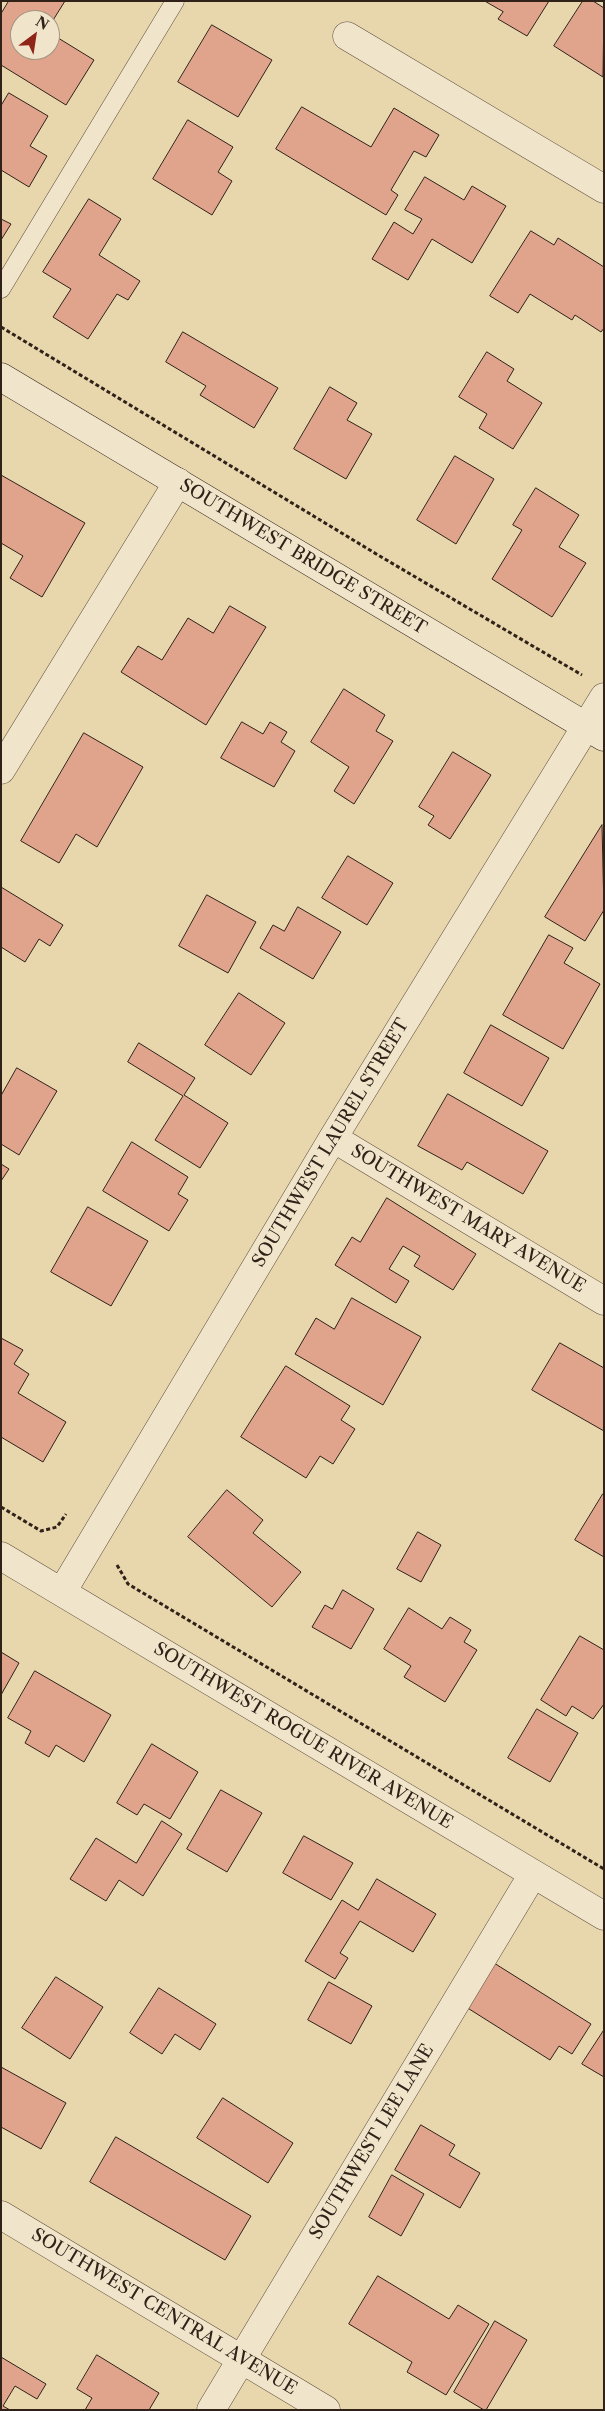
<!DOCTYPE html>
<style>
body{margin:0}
#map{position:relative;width:605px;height:2411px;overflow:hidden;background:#e8d6ad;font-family:"Libre Caslon Text",serif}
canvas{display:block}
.frame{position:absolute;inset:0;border:2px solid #302219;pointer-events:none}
.north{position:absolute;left:10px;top:10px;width:50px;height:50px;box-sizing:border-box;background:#f0e4ca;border:1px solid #a39683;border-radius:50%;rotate:31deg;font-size:14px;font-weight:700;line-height:20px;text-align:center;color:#302219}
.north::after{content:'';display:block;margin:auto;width:18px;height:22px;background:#8f2418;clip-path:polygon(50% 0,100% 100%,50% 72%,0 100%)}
</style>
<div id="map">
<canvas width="605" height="2411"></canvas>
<div class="frame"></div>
<div class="north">N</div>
</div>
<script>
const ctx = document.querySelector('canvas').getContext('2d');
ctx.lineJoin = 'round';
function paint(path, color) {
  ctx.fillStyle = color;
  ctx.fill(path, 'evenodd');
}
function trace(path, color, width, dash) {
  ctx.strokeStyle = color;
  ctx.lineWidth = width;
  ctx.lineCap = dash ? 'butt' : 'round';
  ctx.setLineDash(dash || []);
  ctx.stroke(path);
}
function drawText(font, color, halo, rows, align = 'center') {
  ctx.font = font + ' "Libre Caslon Text",serif';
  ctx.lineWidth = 5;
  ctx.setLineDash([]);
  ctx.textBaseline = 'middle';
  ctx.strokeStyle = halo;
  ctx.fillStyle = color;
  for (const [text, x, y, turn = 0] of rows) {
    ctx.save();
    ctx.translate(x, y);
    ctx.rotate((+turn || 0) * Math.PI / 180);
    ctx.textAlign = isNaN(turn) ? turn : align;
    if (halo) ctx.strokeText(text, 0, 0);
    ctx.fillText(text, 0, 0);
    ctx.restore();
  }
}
const building = new Path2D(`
 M9,1H65L50,25V20H20V50H50V33L94,60L66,105L1,65V14Z
 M485,1H549L527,36L498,19L503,12Z
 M583,1H593L604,8L603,77L554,46Z
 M212,25L272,60L238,117L178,82Z
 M9,93L48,116L30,146L47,156L29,187L1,170V106Z
 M302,107L371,147L394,108L439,135L426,157L414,151L391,190L398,195L386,215L276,149Z
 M188,120L233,147L218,172L232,181L212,215L153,179Z
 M425,177L464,200L472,186L506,206L472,263L432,239L408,280L372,259L394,222L413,234L422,219L405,210Z
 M89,199L121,219L99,255L140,281L128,300L117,294L88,339L53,317L71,289L43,272Z
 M1,219L11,224L1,240Z
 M531,231L554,245L558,238L604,267V328L601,332L575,315L572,320L530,294L518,313L490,296Z
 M183,332L278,388L254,428L200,395L206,386L166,362Z
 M487,352L514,369L507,381L542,403L513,449L479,428L487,414L459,397Z
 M330,387L357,403L347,420L372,434L346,479L294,449Z
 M455,456L494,479L456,544L417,520Z
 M1,475L85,523L42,597L10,578L23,556L1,543Z
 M536,488L579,515L559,547L586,563L552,617L492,579L522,530L513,525Z
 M230,606L266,627L206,725L121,672L138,646L162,660L188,618L213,633Z
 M344,689L385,715L376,731L393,741L354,804L334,791L349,767L311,742Z
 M242,722L263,734L270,722L287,732L281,742L295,751L274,787L221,758Z
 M84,733L143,767L97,847L76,834L59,863L21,841Z
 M453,752L491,775L450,839L428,825L434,816L419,807Z
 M602,825L604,910L585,941L545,917Z
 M348,856L393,883L367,925L322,898Z
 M1,887L63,925L50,946L39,939L25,962L1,947Z
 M207,895L256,922L228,973L179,946Z
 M298,907L341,932L313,979L260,948L273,925L284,931Z
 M549,935L573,948L564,963L600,984L563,1049L503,1015Z
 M239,993L285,1023L251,1075L205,1045Z
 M491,1025L549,1058L522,1106L464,1073Z
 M139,1043L195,1078L184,1095L228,1123L200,1168L155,1140L183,1096L128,1062Z
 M17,1068L57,1091L19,1155L1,1144V1096Z
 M448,1094L548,1151L523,1194L467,1162L462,1170L418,1146Z
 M132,1142L188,1177L178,1194L188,1200L169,1231L103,1191Z
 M1,1164L9,1169L1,1181Z
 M387,1198L476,1254L453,1290L414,1266L420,1256L403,1246L389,1269L409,1281L396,1303L335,1265L352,1237L360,1242Z
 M88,1207L148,1241L111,1306L51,1272Z
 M352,1298L421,1337L383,1405L295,1354L316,1318L334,1329Z
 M1,1338L23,1350L14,1364L29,1374L18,1393L66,1422L43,1462L1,1437Z
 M560,1343L604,1368V1431L532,1390Z
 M286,1366L350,1406L341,1420L355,1429L333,1464L320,1456L306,1478L241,1437Z
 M227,1490L263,1520L253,1533L301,1572L272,1607L188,1537Z
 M603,1494H604V1557L575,1540Z
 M418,1532L441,1545L421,1582L397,1569Z
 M343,1590L374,1609L351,1649L312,1627L325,1605L332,1609Z
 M409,1608L442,1629L450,1617L471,1630L464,1642L477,1650L445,1702L404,1677L411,1666L384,1649Z
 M580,1636L604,1650V1704L593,1719L572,1706L566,1716L541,1700Z
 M1,1652L19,1663L1,1695Z
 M35,1671L111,1715L84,1762L56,1745L49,1757L25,1743L31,1731L8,1718Z
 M537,1709L578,1733L550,1782L508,1758Z
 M152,1744L198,1772L170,1819L144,1804L137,1815L117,1803Z
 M221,1790L262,1813L227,1872L187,1849Z
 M162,1821L182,1834L143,1896L119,1880L106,1901L70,1879L96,1838L136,1863Z
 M304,1836L353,1863L331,1900L283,1873Z
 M377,1879L436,1914L413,1952L360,1921L340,1953L348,1958L335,1979L305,1961L342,1900L358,1910Z
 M494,1963L591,2024L572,2054L559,2046L550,2060L466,2007Z
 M56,1977L103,2007L70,2059L22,2028Z
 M329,1982L372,2006L351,2044L308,2020Z
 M159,1988L216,2024L200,2050L175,2034L162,2054L130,2033Z
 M604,2030V2077L582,2064Z
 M1,2067L66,2103L41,2149L1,2127Z
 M223,2098L293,2143L268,2183L197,2138Z
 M421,2125L455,2145L449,2155L480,2173L460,2208L395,2170Z
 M116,2137L251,2216L225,2260L90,2182Z
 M392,2175L424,2194L401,2236L369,2217Z
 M378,2276L449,2319L458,2305L489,2324L446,2395L407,2372L412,2362L349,2324Z
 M495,2321L527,2340L486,2410H484L454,2392Z
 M97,2355L159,2393L149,2410H85L92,2398L77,2389Z
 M1,2357L46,2384L37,2399L15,2386L3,2406L10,2410H1Z`);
paint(building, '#dfa48b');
trace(building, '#302219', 1);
const lane = new Path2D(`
 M1,289L175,1`);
const street = new Path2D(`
 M347,36L604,189
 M1,770L178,482
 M333,1138L604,1301
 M1,1556L604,1916
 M62,1592L333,1138L604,697
 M1,2215L326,2410
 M211,2410L533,1874`);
const secondary = new Path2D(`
 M1,377L604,737`);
trace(lane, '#5e4f3e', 19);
trace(street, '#5e4f3e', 29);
trace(secondary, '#302219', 29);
trace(new Path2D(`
 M1,327L378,555L582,675
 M1,1507L41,1531L57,1527L66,1514
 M117,1565L128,1584L604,1869`), '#302219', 3, [4, 2.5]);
trace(lane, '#f0e4ca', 18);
trace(street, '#f0e4ca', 28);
trace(secondary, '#f0e4ca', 28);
drawText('18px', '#302219', '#f0e4ca', [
 ["SOUTHWEST BRIDGE STREET",303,557,31],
 ["SOUTHWEST LAUREL STREET",331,1143,-59],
 ["SOUTHWEST MARY AVENUE",468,1219,31],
 ["SOUTHWEST ROGUE RIVER AVENUE",303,1736,31],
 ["SOUTHWEST LEE LANE",372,2142,-59],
 ["SOUTHWEST CENTRAL AVENUE",164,2312,31]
]);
</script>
